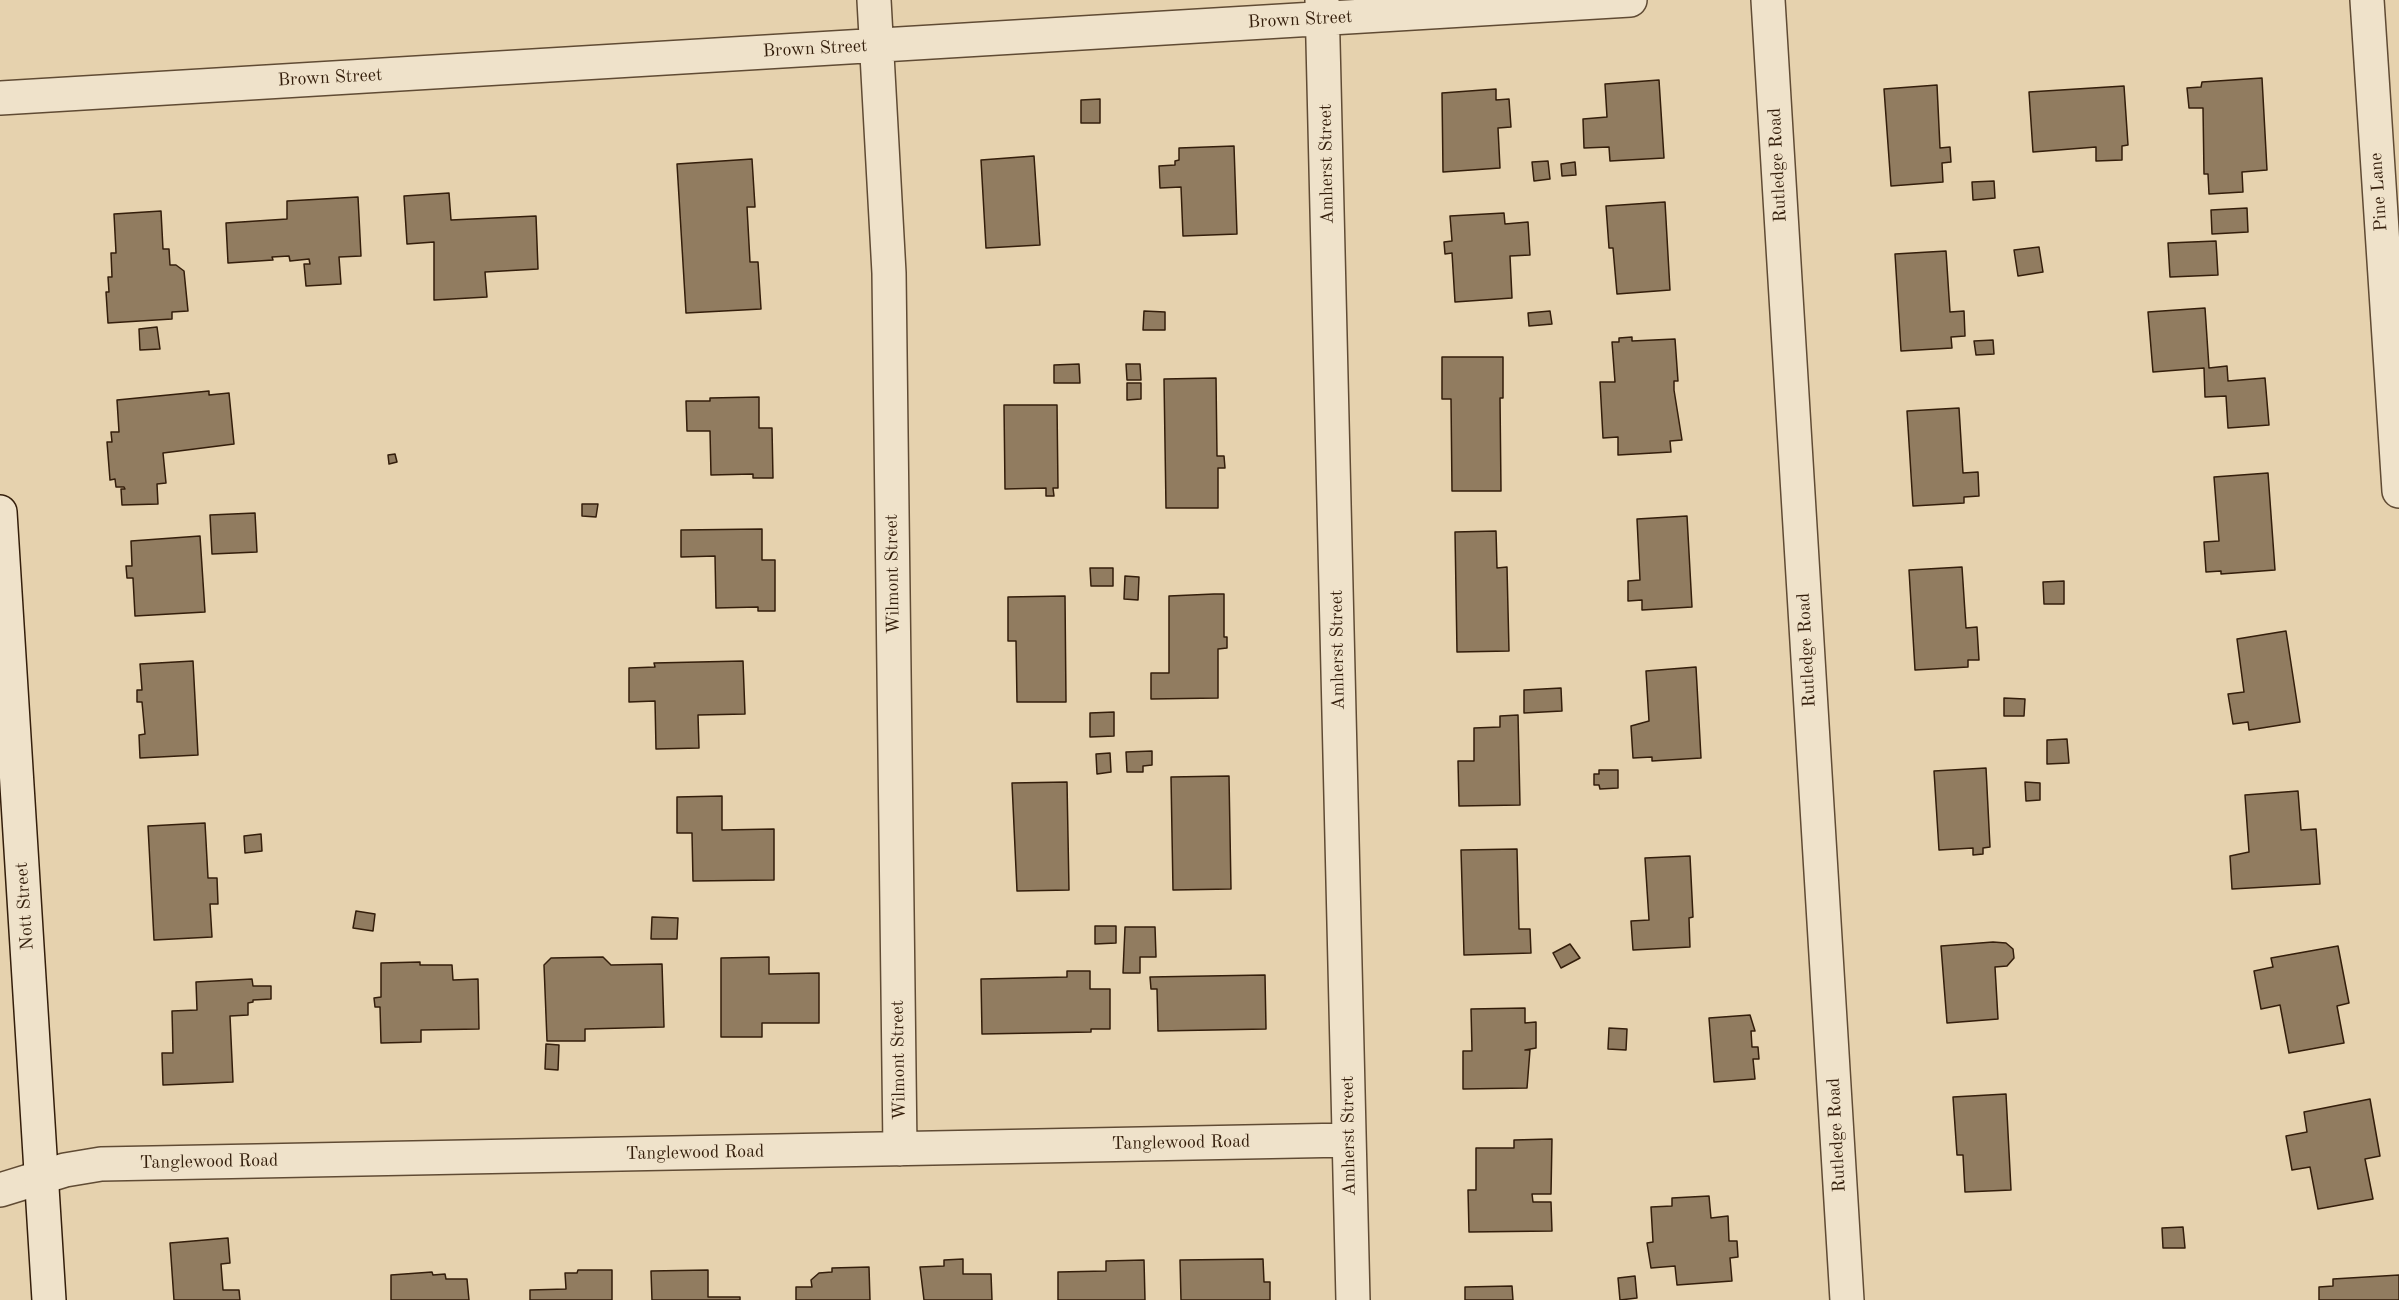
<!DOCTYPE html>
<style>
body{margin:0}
canvas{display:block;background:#e6d2ae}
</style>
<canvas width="2399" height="1300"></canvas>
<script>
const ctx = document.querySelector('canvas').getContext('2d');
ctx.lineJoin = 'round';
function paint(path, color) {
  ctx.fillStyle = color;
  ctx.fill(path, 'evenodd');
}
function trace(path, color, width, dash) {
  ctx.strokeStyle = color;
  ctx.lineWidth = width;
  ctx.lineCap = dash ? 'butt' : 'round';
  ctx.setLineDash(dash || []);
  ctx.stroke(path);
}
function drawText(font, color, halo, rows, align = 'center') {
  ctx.font = font + ' "Old Standard TT",serif';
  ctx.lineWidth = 4.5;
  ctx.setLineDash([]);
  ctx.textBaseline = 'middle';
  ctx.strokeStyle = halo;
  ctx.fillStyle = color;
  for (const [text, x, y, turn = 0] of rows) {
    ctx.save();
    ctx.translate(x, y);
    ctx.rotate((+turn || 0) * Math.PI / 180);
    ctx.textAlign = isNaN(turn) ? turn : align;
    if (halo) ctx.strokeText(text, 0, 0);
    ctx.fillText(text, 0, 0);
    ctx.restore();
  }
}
const building = new Path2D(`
 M2262,78L2267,170L2242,172L2243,192L2209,194L2208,174H2204L2203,108H2189L2187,88L2201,87L2202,82Z
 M1659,80L1664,158L1610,161L1609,147L1584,148L1583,119L1607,117L1605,84Z
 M1937,85L1940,148L1950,147L1951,162L1942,163L1943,182L1891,186L1884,89Z
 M2124,86L2128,145L2122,146V160L2096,161V147L2033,152L2029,92Z
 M1496,89V100L1509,99L1511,127L1498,128L1500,168L1443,172L1442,93Z
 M1100,99V123H1081V100Z
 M1234,146L1237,234L1183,236L1181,187L1160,188L1159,166L1175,165V161L1179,160V148Z
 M1034,156L1040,245L986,248L981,160Z
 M752,159L755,207H747L750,262H758L761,309L686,313L677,164Z
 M1548,161L1550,179L1534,181L1532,162Z
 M1575,162L1576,175L1562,176L1561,164Z
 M1994,181L1995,198L1973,200L1972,182Z
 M449,193L451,220L536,216L538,269L485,272L487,297L434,300V242L407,244L404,196Z
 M358,197L361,256L339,257L341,284L306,286L304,264H310L309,259L290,261L289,256L272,257L273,260L228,263L226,223L287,219V201Z
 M1665,202L1670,290L1617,294L1613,248H1609L1606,206Z
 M2247,208L2248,232L2212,234L2211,210Z
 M161,211L163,249H169L170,265H176L184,271L188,311L172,312V319L108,323L106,292H109L108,277H112L111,253H116L114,214Z
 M1504,213L1505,224L1528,222L1530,255L1510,256L1512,298L1455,302L1452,253L1445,254L1444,242L1452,241L1450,216Z
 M2216,241L2218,275L2170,277L2168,243Z
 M2039,247L2043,272L2018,276L2014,250Z
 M1946,251L1950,312L1964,311L1965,336L1951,337L1952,348L1901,351L1895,254Z
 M2205,308L2209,368L2227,366L2228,381L2265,378L2269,425L2228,428L2226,396L2205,397L2204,368L2153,372L2148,312Z
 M1144,311L1165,312V330H1143Z
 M1550,311L1552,324L1529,326L1528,313Z
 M157,327L160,349L140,350L139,329Z
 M1632,337V341L1675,339L1678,381H1674V390L1682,440L1670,441L1671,452L1618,455V437L1603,438L1600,382H1615L1612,342H1619V338Z
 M1993,340L1994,354L1976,355L1974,341Z
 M1442,357H1503V398H1500L1501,491H1452L1451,399H1442Z
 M1079,364L1080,383H1054V365Z
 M1126,364H1140L1141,380H1127Z
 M1216,378L1217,456H1224L1225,468H1218V508H1166L1164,379Z
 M1127,383H1141V399L1127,400Z
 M209,391V395L229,393L234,444L163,453L166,483L157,484L158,504L122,505L121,489H125L124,487H116L115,479L110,480L107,442H112L111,432H119L117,400Z
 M759,397V428H772L773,478H753V474L711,475L710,431H687L686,401H710V398Z
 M1004,405H1057L1058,488H1053L1054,496H1046V488L1005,489Z
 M1959,408L1963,473L1978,472L1979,496L1964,497V503L1913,506L1907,411Z
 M395,454L397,462L389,464L388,455Z
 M2268,473L2275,570L2221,574V571L2206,572L2204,542L2219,541L2214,477Z
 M582,504H598L596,517L582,516Z
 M255,513L257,552L212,554L210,515Z
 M1687,516L1692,607L1642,610V600L1628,601V581L1640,580L1637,519Z
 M762,529V560H775V611H758V607L716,608L715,556L681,557V530Z
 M1496,531L1497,568L1507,567L1509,651L1457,652L1455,532Z
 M200,536L205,612L135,616L133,578H127L126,566H132L131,541Z
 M1962,567L1966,628L1977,627L1979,660H1968V667L1915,670L1909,570Z
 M1090,568H1113V586H1091Z
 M1125,576L1139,577L1138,600L1124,599Z
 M2064,581V604H2044L2043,582Z
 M1214,594H1224V637H1227V648L1218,649V698L1151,699V673H1169V596Z
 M1065,596L1066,702H1017L1016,641H1008V597Z
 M2286,631L2300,722L2249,730L2248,722L2233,724L2228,694L2244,692L2237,639Z
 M193,661L198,755L140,758L139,735L145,734L142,702H137V690H142L140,664Z
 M743,661L745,714L698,715L699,748L656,749L655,701L629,702V668L655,667L654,663Z
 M1696,667L1701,758L1652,761V757L1633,758L1631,726L1649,721L1646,671Z
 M1561,688L1562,711L1524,713V690Z
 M2004,698L2025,699L2024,716H2004Z
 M1114,712V736L1090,737V713Z
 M1518,715L1520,805L1459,806L1458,761H1474V728L1500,727V716Z
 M2067,739L2069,763L2047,764V740Z
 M1152,751V765L1143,766V772H1127L1126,752Z
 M1110,753L1111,772L1097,774L1096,754Z
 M1986,768L1990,847L1983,848V854L1973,855V848L1939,850L1934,771Z
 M1599,770H1618V788L1600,789L1599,785H1594V774H1599Z
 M1229,776L1231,889L1173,890L1171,777Z
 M1067,782L1069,890L1017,891L1012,783Z
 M2025,782L2040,783V800L2026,801Z
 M2298,791L2301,830L2316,829L2320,884L2232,889L2230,856L2249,852L2245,795Z
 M722,796V830L774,829V880L693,881L692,833H677V797Z
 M205,823L208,878H217L218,904H210L212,937L154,940L148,826Z
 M261,834L262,851L245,853L244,836Z
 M1517,849L1519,929H1530L1531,953L1464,955L1461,850Z
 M1690,856L1693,917L1689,918L1690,947L1633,950L1631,921L1649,920L1645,858Z
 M356,911L375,914L373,931L353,928Z
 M652,917L678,918L677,939H651Z
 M1095,926H1116V943L1095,944Z
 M1125,927H1155L1156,957H1140V973H1123Z
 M1993,942L2006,943L2013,949L2014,958L2007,966L1995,967L1998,1019L1947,1023L1941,946Z
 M1570,944L1580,958L1561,968L1553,953Z
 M2338,946L2349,1003L2337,1006L2344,1043L2289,1053L2280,1005L2261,1009L2254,971L2273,967L2271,958Z
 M603,957L611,965L662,964L664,1027L585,1029V1041H547L544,965L551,958Z
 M769,957V974L819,973V1023H762V1037H721V958Z
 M420,962V965H452L453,980L478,979L479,1029L421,1030V1042L381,1043L380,1007H375L374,998L381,997V963Z
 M1067,971H1090V989H1110V1029H1091V1032L982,1034L981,979L1067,977Z
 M1265,975L1266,1029L1158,1031L1157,989H1151L1150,977Z
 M252,979L253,986H271V999L253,1000V1002L248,1003V1015L230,1016L233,1082L163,1085L162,1053H173L172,1011L197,1010L196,982Z
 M1525,1008V1023L1536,1022V1048L1525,1050H1530L1527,1088L1463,1089V1051H1472L1471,1009Z
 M1750,1015L1755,1031H1751L1752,1047H1758L1759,1059H1753L1755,1079L1714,1082L1709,1018Z
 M1609,1028L1627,1029L1626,1050L1608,1049Z
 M546,1044L559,1045L558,1070L545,1069Z
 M2006,1094L2011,1190L1965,1192L1963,1155H1957L1953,1097Z
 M2370,1099L2380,1156L2365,1159L2373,1199L2318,1209L2310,1167L2292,1170L2286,1136L2307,1132L2304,1112Z
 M1552,1139L1551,1194H1532L1533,1202H1551L1552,1231L1469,1232L1468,1190H1476V1148H1514V1140Z
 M1709,1196L1711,1218L1728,1216L1729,1241H1737L1738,1257L1730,1258L1732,1281L1677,1285L1675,1266L1651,1268L1647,1243L1653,1242L1651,1207L1672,1206V1198Z
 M2183,1227L2185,1248H2163L2162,1228Z
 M228,1238L230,1263L221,1264L223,1290H239L240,1300H174L170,1243Z
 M963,1259V1274H991L992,1300H924L920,1267L944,1266V1260Z
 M1263,1259L1264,1282H1270V1300H1181L1180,1260Z
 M1144,1260L1145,1300H1058V1272L1106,1271V1261Z
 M869,1267L870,1300H796V1287H812L811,1280L819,1273L832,1272V1268Z
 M578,1270H612V1300H530V1290L566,1289L565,1273H577Z
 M708,1270V1297H740V1300H652L651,1271Z
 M432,1272L433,1275L445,1274L446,1279H467L469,1300H391V1275Z
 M2399,1275V1300H2319V1287L2333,1286V1279Z
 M1635,1276L1637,1298L1620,1300L1618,1278Z
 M1512,1286L1513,1300H1465V1287Z`);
paint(building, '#917c60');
trace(building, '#341e0b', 1.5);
const street = new Path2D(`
 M874,0L889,273L900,1149
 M1322,0L1353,1300
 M1768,0L1847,1300
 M2367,0L2399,491
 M0,98L1630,0
 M0,1190L65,1170L101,1164L1349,1140`);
const secondary = new Path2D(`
 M0,512L49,1300`);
trace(street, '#604b34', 36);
trace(secondary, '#341e0b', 36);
trace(street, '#efe2ca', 33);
trace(secondary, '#efe2ca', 33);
drawText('18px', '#341e0b', '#efe2ca', [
 ["Brown Street",1300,20,-3],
 ["Brown Street",815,49,-3],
 ["Brown Street",330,78,-3],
 ["Amherst Street",1327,164,-91],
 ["Rutledge Road",1778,165,-93],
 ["Pine Lane",2379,192,-94],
 ["Wilmont Street",893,574,-91],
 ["Amherst Street",1338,650,-91],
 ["Rutledge Road",1807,650,-93],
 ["Nott Street",25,906,-94],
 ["Wilmont Street",899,1060,-91],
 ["Rutledge Road",1837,1135,-93],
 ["Amherst Street",1349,1136,-91],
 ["Tanglewood Road",1181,1143,-1],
 ["Tanglewood Road",695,1153,-1],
 ["Tanglewood Road",209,1162,-1]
]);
</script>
